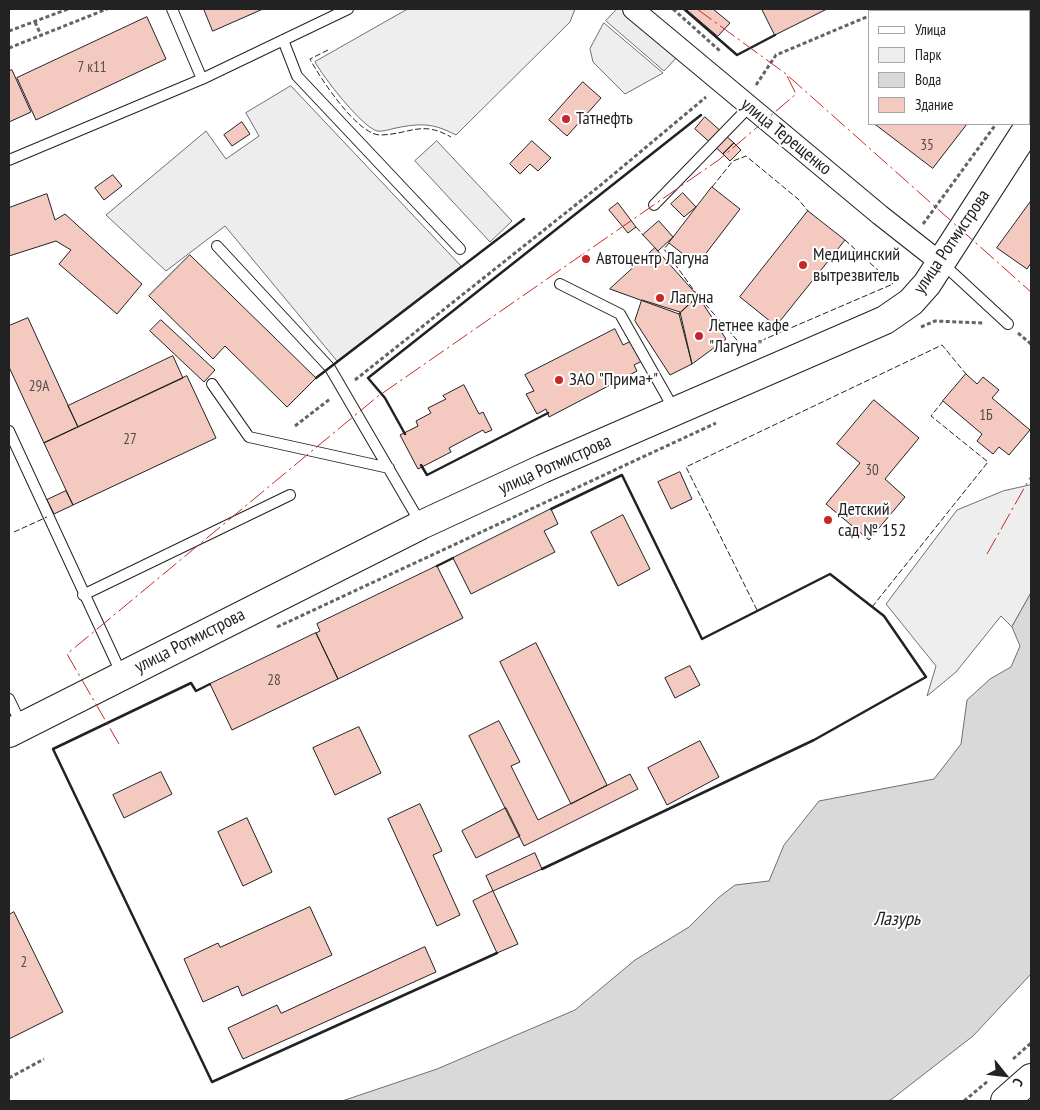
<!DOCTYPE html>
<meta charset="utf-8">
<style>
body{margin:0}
#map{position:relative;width:1040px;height:1110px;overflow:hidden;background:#fff;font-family:"PT Sans Narrow",sans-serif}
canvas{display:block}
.frame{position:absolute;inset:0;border:10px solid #222;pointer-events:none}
.legend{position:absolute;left:868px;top:10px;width:162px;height:115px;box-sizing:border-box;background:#fff;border:1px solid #a7a7a7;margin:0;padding:6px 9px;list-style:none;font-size:15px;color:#222}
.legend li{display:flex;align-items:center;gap:10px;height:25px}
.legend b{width:25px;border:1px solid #a7a7a7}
.north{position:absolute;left:980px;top:1050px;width:50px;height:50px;-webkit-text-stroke:4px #fff;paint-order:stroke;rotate:119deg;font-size:14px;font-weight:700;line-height:20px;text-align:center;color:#222}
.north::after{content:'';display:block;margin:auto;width:18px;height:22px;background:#222;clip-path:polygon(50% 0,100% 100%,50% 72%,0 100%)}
</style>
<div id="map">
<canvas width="1040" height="1110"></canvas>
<div class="frame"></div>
<ul class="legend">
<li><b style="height:6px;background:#fff"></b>Улица</li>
<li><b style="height:14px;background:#eee"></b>Парк</li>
<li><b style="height:14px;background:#d9d9d9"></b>Вода</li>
<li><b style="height:14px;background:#f3c9c0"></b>Здание</li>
</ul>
<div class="north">С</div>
</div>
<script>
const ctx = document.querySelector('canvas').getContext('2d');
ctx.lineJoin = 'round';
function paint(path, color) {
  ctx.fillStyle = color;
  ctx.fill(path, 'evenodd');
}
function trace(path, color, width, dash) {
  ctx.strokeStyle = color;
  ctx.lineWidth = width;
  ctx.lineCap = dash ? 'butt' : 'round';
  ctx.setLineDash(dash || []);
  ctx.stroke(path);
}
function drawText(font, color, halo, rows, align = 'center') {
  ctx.font = font + ' "PT Sans Narrow",sans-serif';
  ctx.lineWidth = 4;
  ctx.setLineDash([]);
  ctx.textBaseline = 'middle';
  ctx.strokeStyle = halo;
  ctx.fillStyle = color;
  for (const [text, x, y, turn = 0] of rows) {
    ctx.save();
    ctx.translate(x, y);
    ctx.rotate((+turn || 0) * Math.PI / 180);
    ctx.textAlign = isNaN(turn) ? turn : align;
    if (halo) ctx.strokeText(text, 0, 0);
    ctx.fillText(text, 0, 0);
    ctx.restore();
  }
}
const green = new Path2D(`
 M408,9H575L570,22L456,135C433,123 421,123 396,128C391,129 382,132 377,131C361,126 324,78 315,62Z
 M604,23L663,73L625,94L593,62L590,49Z
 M1031,485V593L1012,627L1001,616L956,672L927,696L936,666L886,604L957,510L1003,491Z`);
paint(green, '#eee');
trace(green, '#6f6f6f', 1);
const parking = new Path2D(`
 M617,9H623L678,56L664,71L606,21Z
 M291,86L461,266L337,361L225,226L166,271L106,215L206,131L226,159L259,136L246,113Z
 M437,141L512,221L490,242L415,161Z`);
paint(parking, '#ededed');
trace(parking, '#6f6f6f', 1);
const water = new Path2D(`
 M1031,593V974L973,1036L892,1099L888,1101H342L437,1069L575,1010L635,960L689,927L718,898L735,885L769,881L784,845L819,801L934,779L961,744L967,700L990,679L1011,667L1020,646L1012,627Z`);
paint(water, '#d9d9d9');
trace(water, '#6f6f6f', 1);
const building = new Path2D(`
 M204,9H263L213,31Z
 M686,9H713L730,23L718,36Z
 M762,9H827L775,35Z
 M147,17L166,59L36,120L17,78Z
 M12,70L31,112L9,122V71Z
 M583,82L601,98L567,136L549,120Z
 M705,117L734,143L723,154L695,129Z
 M242,122L250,134L232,146L224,135Z
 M875,124H967L933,168Z
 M532,141L551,158L538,171L530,164L520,174L510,164Z
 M734,143L741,150L730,161L723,154Z
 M113,175L122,186L104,200L95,188Z
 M712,187L740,209L697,265L669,243Z
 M683,193L696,207L684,217L671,204Z
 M47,194L55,220L65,214L142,284L117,314L59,264L71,250L56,241L9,256V208Z
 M1031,201V263L1027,269L997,248Z
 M618,203L636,227L628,233L609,210Z
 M808,211L845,240L776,326L740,297Z
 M659,221L673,237L658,251L643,235Z
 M655,248L698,296L679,314L610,289Z
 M190,255L316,378L287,407L225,346L213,359L149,296Z
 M698,296L726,339L692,364L679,314Z
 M642,300L680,312L692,364L670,375L635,321Z
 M28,318L78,427L44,443L9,367V326Z
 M161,320L215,370L204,382L150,331Z
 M615,329L623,345L633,340L644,360L634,365L637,371L549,417L546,409L537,414L526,394L534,391L525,375Z
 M173,356L183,378L78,427L68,406Z
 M966,374L977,384L983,377L999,390L992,398L1030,430L1009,455L999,447L993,454L977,441L982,434L943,401Z
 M187,376L216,438L73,505L44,443Z
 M464,385L479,414L483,412L492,430L485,433L483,430L449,448L451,452L418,469L400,435L418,426L416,421L431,413L428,408L446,399L443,396Z
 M874,400L919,438L885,479L905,497L869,540L826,504L860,463L837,444Z
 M680,472L692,499L671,509L658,482Z
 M66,491L73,505L54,514L47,500Z
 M551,509L558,524L544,531L555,552L471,594L453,558Z
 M623,515L650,569L618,586L591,532Z
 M437,566L463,618L338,679L316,633L320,631L317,624Z
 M316,633L338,679L232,730L210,684Z
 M536,643L607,785L571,804L500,662Z
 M690,666L700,685L675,698L665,678Z
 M499,721L520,762L511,766L538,820L630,774L638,789L524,846L469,736Z
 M359,727L381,773L335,795L313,748Z
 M700,741L719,777L667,805L648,768Z
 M161,772L172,794L124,818L113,795Z
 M420,804L442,851L433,855L460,915L437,926L388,819Z
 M506,808L520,836L476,858L462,831Z
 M247,818L272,872L243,886L218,832Z
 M535,853L542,869L493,891L486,876Z
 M493,891L518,944L497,953L473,901Z
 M310,907L332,955L242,996L238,986L203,1002L184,959L218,943L220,947Z
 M14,912L63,1012L9,1039V915Z
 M425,947L436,972L243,1059L228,1028L277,1005L281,1013Z`);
paint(building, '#f3c9c0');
trace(building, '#222', 1);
const lane = new Path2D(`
 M969,9L972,11
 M283,40L297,76L460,249
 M1029,47L1031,49
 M202,79L348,9
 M9,160L202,79L172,9
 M654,205L749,107
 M217,246L330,368L421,524
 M942,263L1008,324
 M560,284L620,314L675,411
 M212,384L249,437L389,468
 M9,431L122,675
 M83,595L290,495
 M9,699L22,726`);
const street = new Path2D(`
 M633,9L880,215L941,263`);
const secondary = new Path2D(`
 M9,733L421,525L542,469L885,320L911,302L927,284L1031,123
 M1005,1101L1031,1078`);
trace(lane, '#222', 12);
trace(street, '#222', 22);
trace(secondary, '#222', 30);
trace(new Path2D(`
 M673,9L720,51
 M881,11L887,9
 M35,22L41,35
 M9,31L68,9
 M9,48L107,9
 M1029,79L1031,76
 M756,85L776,55L869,16
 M923,224L996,124
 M921,327L935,321L983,323
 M1018,333L1031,344
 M355,380L602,184L706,97
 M295,426L330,399
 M277,627L716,423
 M1013,1059L1031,1043
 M9,1078L44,1059
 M964,1101L988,1081`), '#646464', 3, [4, 2.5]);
trace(lane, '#fff', 10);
trace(street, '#fff', 20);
trace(secondary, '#fff', 28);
trace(new Path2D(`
 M328,50L310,59C320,78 358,136 381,135C411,134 421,120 451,137
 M712,187L733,161L746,156L798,199L808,211
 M636,227L643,235
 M669,243L664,249L698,296L744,348L893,284L845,240
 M14,532L47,517
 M872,607L988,462L931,416L943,401
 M757,610L686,467L942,345L966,374`), '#222', 1, [6, 2.5]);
trace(new Path2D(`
 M684,9L737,55L775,35
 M316,378L524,219
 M405,434L385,398L368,378L701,115
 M421,465L427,475L548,413
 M437,566L453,558
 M210,684L196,691L191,683L53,749L212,1082L497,953
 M542,869L814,740L926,677L884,616L830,574L702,639L622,475L551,509`), '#222', 2.5);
trace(new Path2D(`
 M697,9L786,74L1031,292
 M987,554L1031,476
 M119,744L67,654L377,397L720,159L796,94L786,74`), '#c62828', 1, [18, 4, 2.5, 4]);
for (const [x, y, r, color] of [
 [566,119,5,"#c62828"],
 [586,259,5,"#c62828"],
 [803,265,5,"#c62828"],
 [660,298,5,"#c62828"],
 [699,336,5,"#c62828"],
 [559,380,5,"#c62828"],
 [828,520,5,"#c62828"]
]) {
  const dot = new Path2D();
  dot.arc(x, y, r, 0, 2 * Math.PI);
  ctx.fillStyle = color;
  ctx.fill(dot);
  trace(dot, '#fff', 2);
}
drawText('15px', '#564c4a', null, [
 ["7 к11",92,68],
 ["35",927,146],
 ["29А",39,387],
 ["1Б",986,416],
 ["27",130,440],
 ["30",872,471],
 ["28",274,681],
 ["2",24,963]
]);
drawText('18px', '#222', '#fff', [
 ["Татнефть",576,119],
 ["Медицинский",813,255],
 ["вытрезвитель",813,276],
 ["Автоцентр Лагуна",596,259],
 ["Лагуна",670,298],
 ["Летнее кафе",709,326],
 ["\"Лагуна\"",709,347],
 ["ЗАО \"Прима+\"",569,380],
 ["Детский",838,510],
 ["сад № 152",838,531]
], 'left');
drawText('18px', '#222', '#fff', [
 ["улица Терещенко",786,137,39],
 ["улица Ротмистрова",952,242,-56],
 ["улица Ротмистрова",555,465,-24],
 ["улица Ротмистрова",190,641,-27]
]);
drawText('italic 19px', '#222', '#fff', [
 ["Лазурь",897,920]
]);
</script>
